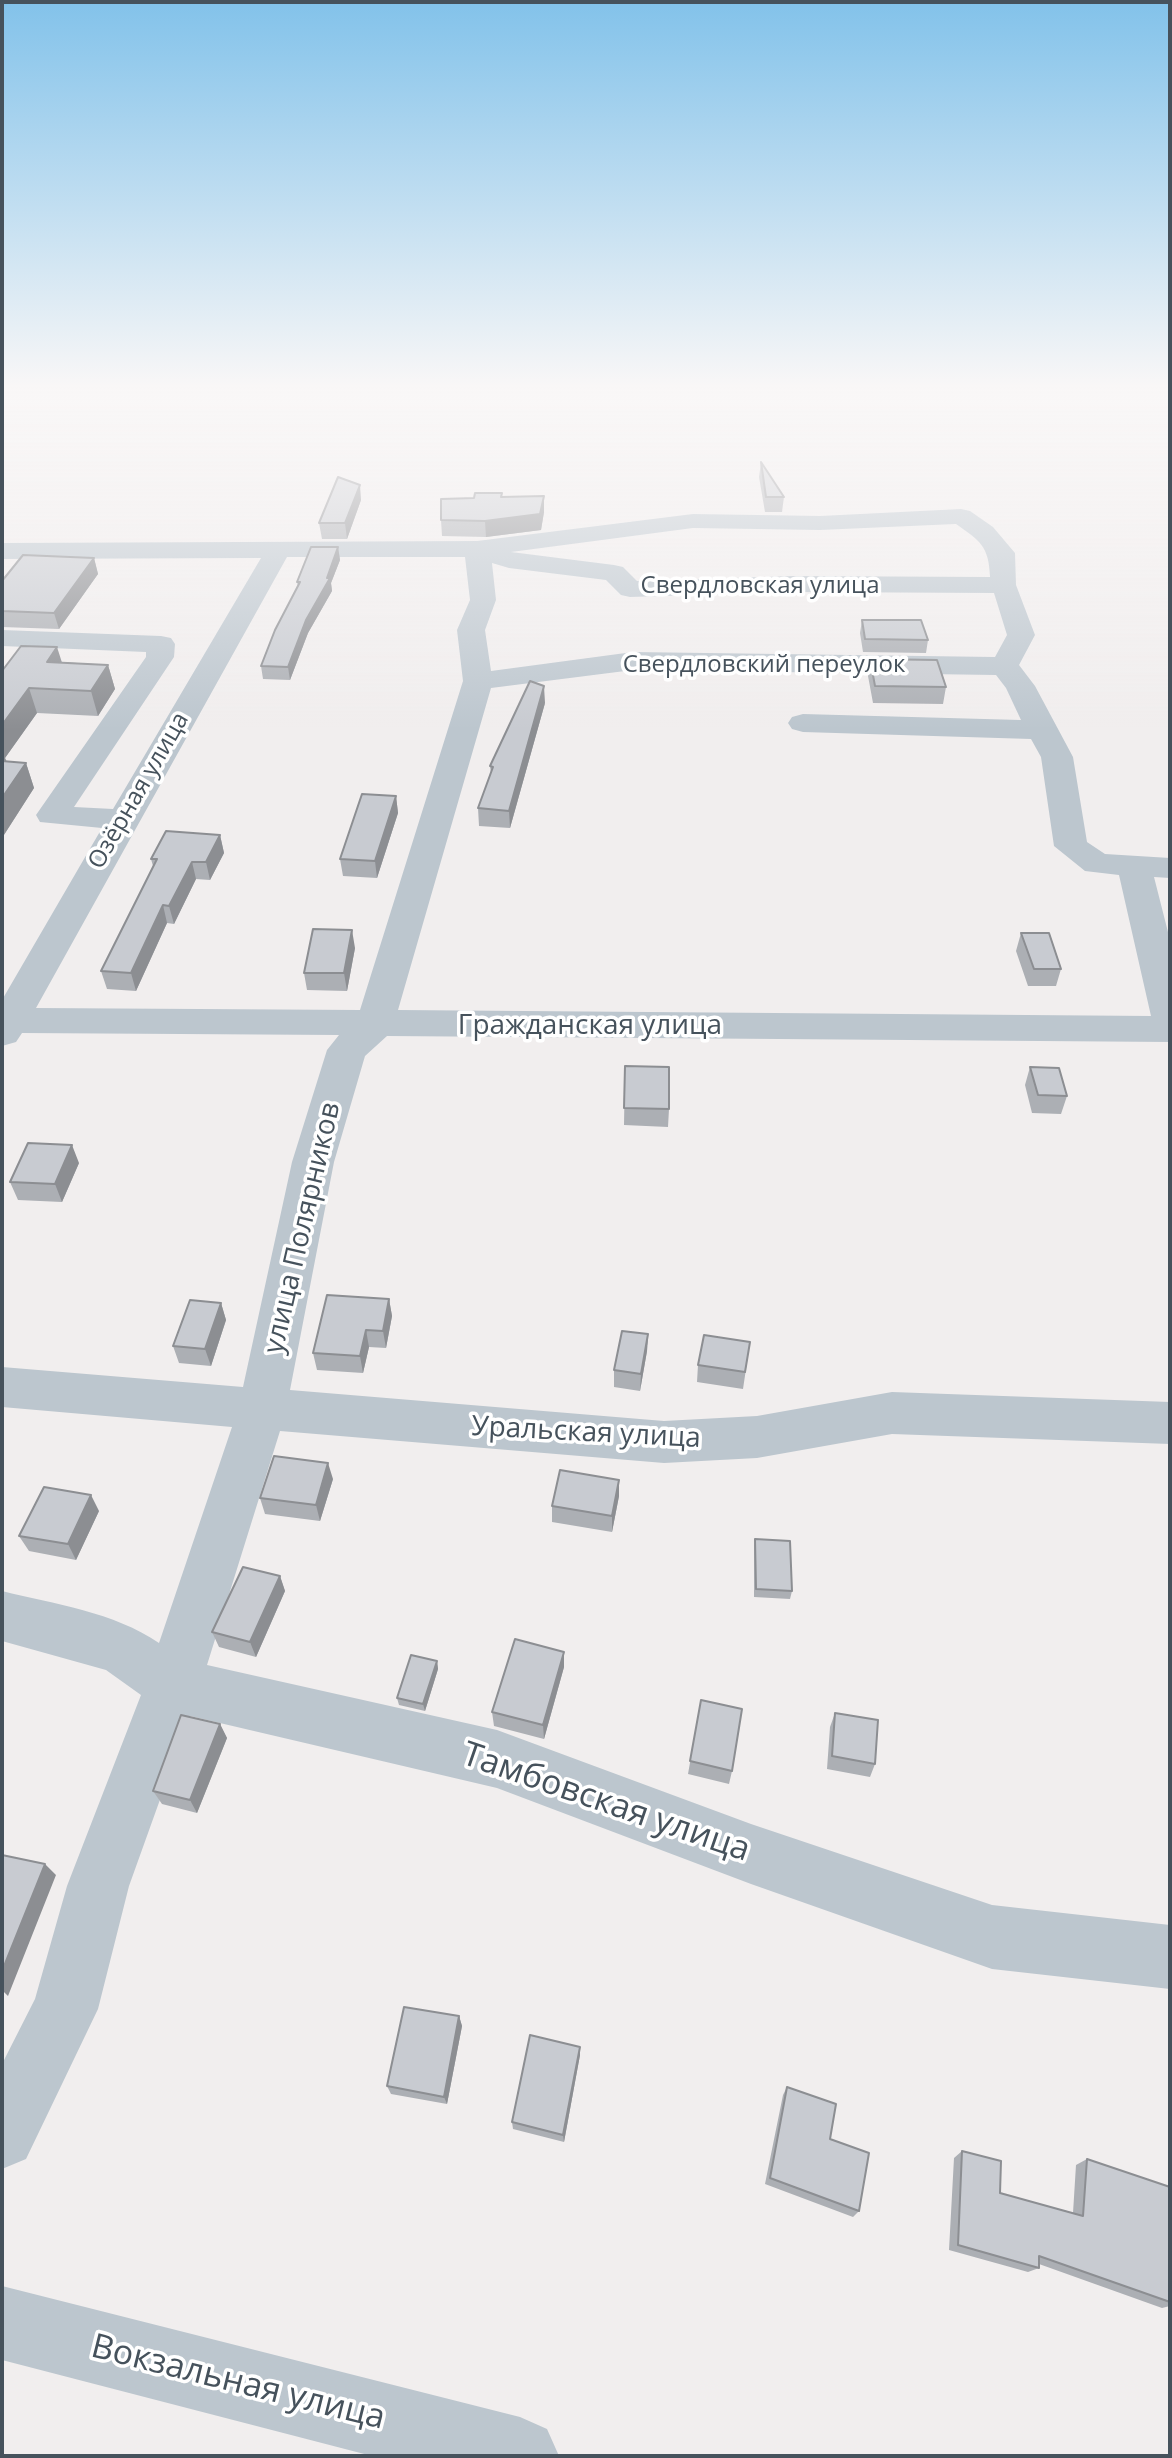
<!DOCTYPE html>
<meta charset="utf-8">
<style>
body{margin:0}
#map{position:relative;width:1172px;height:2458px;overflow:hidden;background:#f1eeee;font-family:"Open Sans",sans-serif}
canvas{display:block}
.frame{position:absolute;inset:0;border:4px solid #46525c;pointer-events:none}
</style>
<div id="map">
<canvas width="1172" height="2458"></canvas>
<div class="frame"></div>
</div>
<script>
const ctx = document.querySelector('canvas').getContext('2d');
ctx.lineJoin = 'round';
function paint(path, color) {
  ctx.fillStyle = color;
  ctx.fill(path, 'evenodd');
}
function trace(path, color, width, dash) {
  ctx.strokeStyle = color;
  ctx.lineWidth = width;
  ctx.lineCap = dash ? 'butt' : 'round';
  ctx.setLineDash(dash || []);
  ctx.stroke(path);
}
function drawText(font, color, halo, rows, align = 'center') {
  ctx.font = font + ' "Open Sans",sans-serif';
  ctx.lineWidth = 7;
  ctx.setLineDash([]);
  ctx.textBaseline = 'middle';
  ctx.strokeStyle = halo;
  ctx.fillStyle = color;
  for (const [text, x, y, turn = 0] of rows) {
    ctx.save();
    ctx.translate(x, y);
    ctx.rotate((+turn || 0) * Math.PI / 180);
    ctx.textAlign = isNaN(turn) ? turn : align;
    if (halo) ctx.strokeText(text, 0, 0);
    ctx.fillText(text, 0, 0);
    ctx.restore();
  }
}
paint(new Path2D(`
 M961,509L970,511L993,527L1015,553L1016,585L1035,635L1019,665L1035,686L1073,757L1087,842L1105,854L1170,858V878L1154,877L1170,940V1042L387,1036L365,1056L334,1162L290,1390L664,1421L757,1416L892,1392L1170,1402V1444L892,1434L757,1458L664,1463L280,1431L207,1665L497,1730L751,1824L992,1905L1170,1925V1989L992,1969L751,1884L497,1788L190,1716L129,1886L98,2009L26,2159L2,2169V2064L35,1999L67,1886L141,1695L106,1670L2,1641V1591C54,1604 114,1612 159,1643L232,1427L2,1407V1367L243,1387L292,1162L327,1050L339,1035L22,1033L16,1042L2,1046V1000L102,828L40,822L36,815L146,657V652L2,646V630L161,636L171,638L175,644L174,657L74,807L113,809L261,558L2,559V543L477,541L693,514L820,516ZM956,524C980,541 989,546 990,577L794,576L637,581L623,567L614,565L511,552L693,528L820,530ZM287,557H465L470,600L457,630L463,681L360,1010L36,1008ZM492,563L509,568L606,580L621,595L630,597L794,592L994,593L1007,635L995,657L633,652L491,671L485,630L496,600ZM633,670L996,675L1006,688L1021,720L803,714L792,717L788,723L792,729L803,732L1031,739L1041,757L1054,846L1085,871L1119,875L1151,1016L398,1010L491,688Z
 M2,2286L520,2417L547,2429L559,2456H372L2,2360Z`), '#bcc6ce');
paint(new Path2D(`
 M761,462L784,497L782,512H765L759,477Z
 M544,496V512L541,530L486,537L442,536L441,520L502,497Z
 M361,500L347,539H322L319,523Z
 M338,547L340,560L331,583L332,591L308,633L290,680L263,679L261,666L298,587L297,582Z
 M94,558L98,574L59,629L2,627V581Z
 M862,620L928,640L926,653L863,652L860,633Z
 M870,659L946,687L943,704L873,703L868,676Z
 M62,662L108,665L115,689L98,716L37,713L5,758L7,762L26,763L34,788L2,838V671Z
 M545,703L510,828L479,826L478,808L491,773L490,766Z
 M396,796L398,813L377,878L343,876L340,859Z
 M220,835L224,853L210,880L196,879L174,924L167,923L136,991L107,989L101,971L153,866L151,859Z
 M1021,933L1061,969L1056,986H1028L1016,951Z
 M355,948L347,991L307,990L304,973Z
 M625,1066L669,1109L668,1127L624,1125Z
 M1030,1067L1067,1096L1061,1114L1032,1113L1025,1085Z
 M79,1163L62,1202L18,1200L10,1182Z
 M389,1299L392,1316L386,1348L369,1347L363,1373L317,1370L313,1353Z
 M221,1303L226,1320L211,1366L179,1363L173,1346Z
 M648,1334L647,1351L640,1391L614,1387V1370Z
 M750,1342L743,1389L697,1382L698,1365Z
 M333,1479L320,1521L265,1514L260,1498Z
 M619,1480V1496L612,1532L552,1522V1506Z
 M99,1511L76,1560L29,1551L19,1536Z
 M755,1539L792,1591L790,1599L754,1597V1546Z
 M280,1576L285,1591L256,1657L219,1647L212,1632Z
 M564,1652V1667L544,1739L494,1726L492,1712Z
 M437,1661L438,1669L425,1711L399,1705L397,1698Z
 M701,1700L732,1771L729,1784L688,1774Z
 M835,1713L875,1764L870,1777L827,1769L830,1727Z
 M220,1724L227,1738L197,1813L162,1804L153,1791Z
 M459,2016L462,2026L447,2104L391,2094L387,2086Z
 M580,2047V2055L564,2142L513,2129L512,2122Z
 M787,2087L830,2139L859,2211L853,2217L765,2184L783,2095Z
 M962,2151L1000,2193L1073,2213L1076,2165L1087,2159L1170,2187V2306L1162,2308L1039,2264V2268L1028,2272L949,2250L954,2158Z`), '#acafb4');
paint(new Path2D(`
 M360,485L361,500L347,539L345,523Z
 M544,496V512L541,530L486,537L485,521Z
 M338,547L340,560L331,583L332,591L308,633L290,680L288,667L306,620L327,578Z
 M94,558L98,574L59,629L54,613Z
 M57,647L65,672L47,662Z
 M108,665L115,689L98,716L91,691Z
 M544,686L545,703L510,828L509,811Z
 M29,688L37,713L5,758L8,766L2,775V725Z
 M26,763L34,788L2,838V798Z
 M396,796L398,813L377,878L375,861Z
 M220,835L224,853L210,880L206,862Z
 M192,862L196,879L174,924L169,906Z
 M163,905L167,923L136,991L131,973Z
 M352,930L355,948L347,991L344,973Z
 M72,1145L79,1163L62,1202L55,1184Z
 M389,1299L392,1316L386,1348L383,1331Z
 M221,1303L226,1320L211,1366L205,1349Z
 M366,1330L369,1347L363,1373L360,1356Z
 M648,1334L647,1351L640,1391L641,1374Z
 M328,1463L333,1479L320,1521L316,1505Z
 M619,1480V1496L612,1532V1516Z
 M91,1495L99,1511L76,1560L68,1544Z
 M280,1576L285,1591L256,1657L250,1642Z
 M564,1652V1667L544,1739L543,1725Z
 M437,1661L438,1669L425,1711L423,1704Z
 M220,1724L227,1738L197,1813L190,1800Z
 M45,1864L56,1875L8,1996L2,1990V1971Z
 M459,2016L462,2026L447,2104L444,2097Z
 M580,2047V2055L564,2142L563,2135Z`), '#8c8e92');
const building = new Path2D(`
 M761,462L784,497H766Z
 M338,477L360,485L345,523H319Z
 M475,493H502L501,497L544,496L540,514L485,521L441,520V499L474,498Z
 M311,547H338L327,578H330L306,620L288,667L261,666L275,630L300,582H297Z
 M23,555L94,558L54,613L2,611V581Z
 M862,620H921L928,640L865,639Z
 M21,646L57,647L47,662L108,665L91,691L29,688L2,725V671Z
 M870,659L937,660L946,687L875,686Z
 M530,681L544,686L509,811L478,808L493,767L490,766Z
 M2,761L26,763L2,798Z
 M362,794L396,796L375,861L340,859Z
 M166,831L220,835L206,862H192L169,906L163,905L131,973L101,971L157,859H151Z
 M313,929L352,930L344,973H304Z
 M1021,933H1049L1061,969H1034Z
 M625,1066L669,1067V1109L624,1108Z
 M1030,1067L1059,1068L1067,1096L1038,1095Z
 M28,1143L72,1145L55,1184L10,1182Z
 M327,1295L389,1299L383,1331L366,1330L360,1356L313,1353Z
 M190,1300L221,1303L205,1349L173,1346Z
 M622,1331L648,1334L641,1374L614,1370Z
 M704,1335L750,1342L745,1372L698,1365Z
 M274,1456L328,1463L316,1505L260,1498Z
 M560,1470L619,1480L612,1516L552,1506Z
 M44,1487L91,1495L68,1544L19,1536Z
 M755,1539L790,1541L792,1591L756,1589Z
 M243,1567L280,1576L250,1642L212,1632Z
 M515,1639L564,1652L543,1725L492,1712Z
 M411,1655L437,1661L423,1704L397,1698Z
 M701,1700L742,1709L732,1771L690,1761Z
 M835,1713L878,1720L875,1764L832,1756Z
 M181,1715L220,1724L190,1800L153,1791Z
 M2,1855L45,1864L2,1971Z
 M404,2007L459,2016L444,2097L387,2086Z
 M530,2035L580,2047L563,2135L512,2122Z
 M787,2087L836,2104L830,2139L869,2153L859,2211L770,2178Z
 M962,2151L1001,2161L1000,2193L1083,2216L1087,2159L1170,2187V2302L1039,2256V2268L958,2245Z`);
paint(building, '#c8cbd1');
trace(building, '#8c8e92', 2);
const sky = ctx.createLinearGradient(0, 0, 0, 730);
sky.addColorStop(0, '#82c2ea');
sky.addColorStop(0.53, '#f9f7f7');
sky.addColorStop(1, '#f9f7f700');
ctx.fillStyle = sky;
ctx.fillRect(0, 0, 1172, 730);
drawText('24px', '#46525c', '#fff', [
 ["Свердловская улица",760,586],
 ["Свердловский переулок",764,665],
 ["Озёрная улица",139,791,-60]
]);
drawText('28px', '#46525c', '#fff', [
 ["Гражданская улица",590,1026],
 ["улица Полярников",303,1228,-77],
 ["Уральская улица",586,1433,3]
]);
drawText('34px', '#46525c', '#fff', [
 ["Тамбовская улица",606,1803,19],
 ["Вокзальная улица",238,2383,14]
]);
</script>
